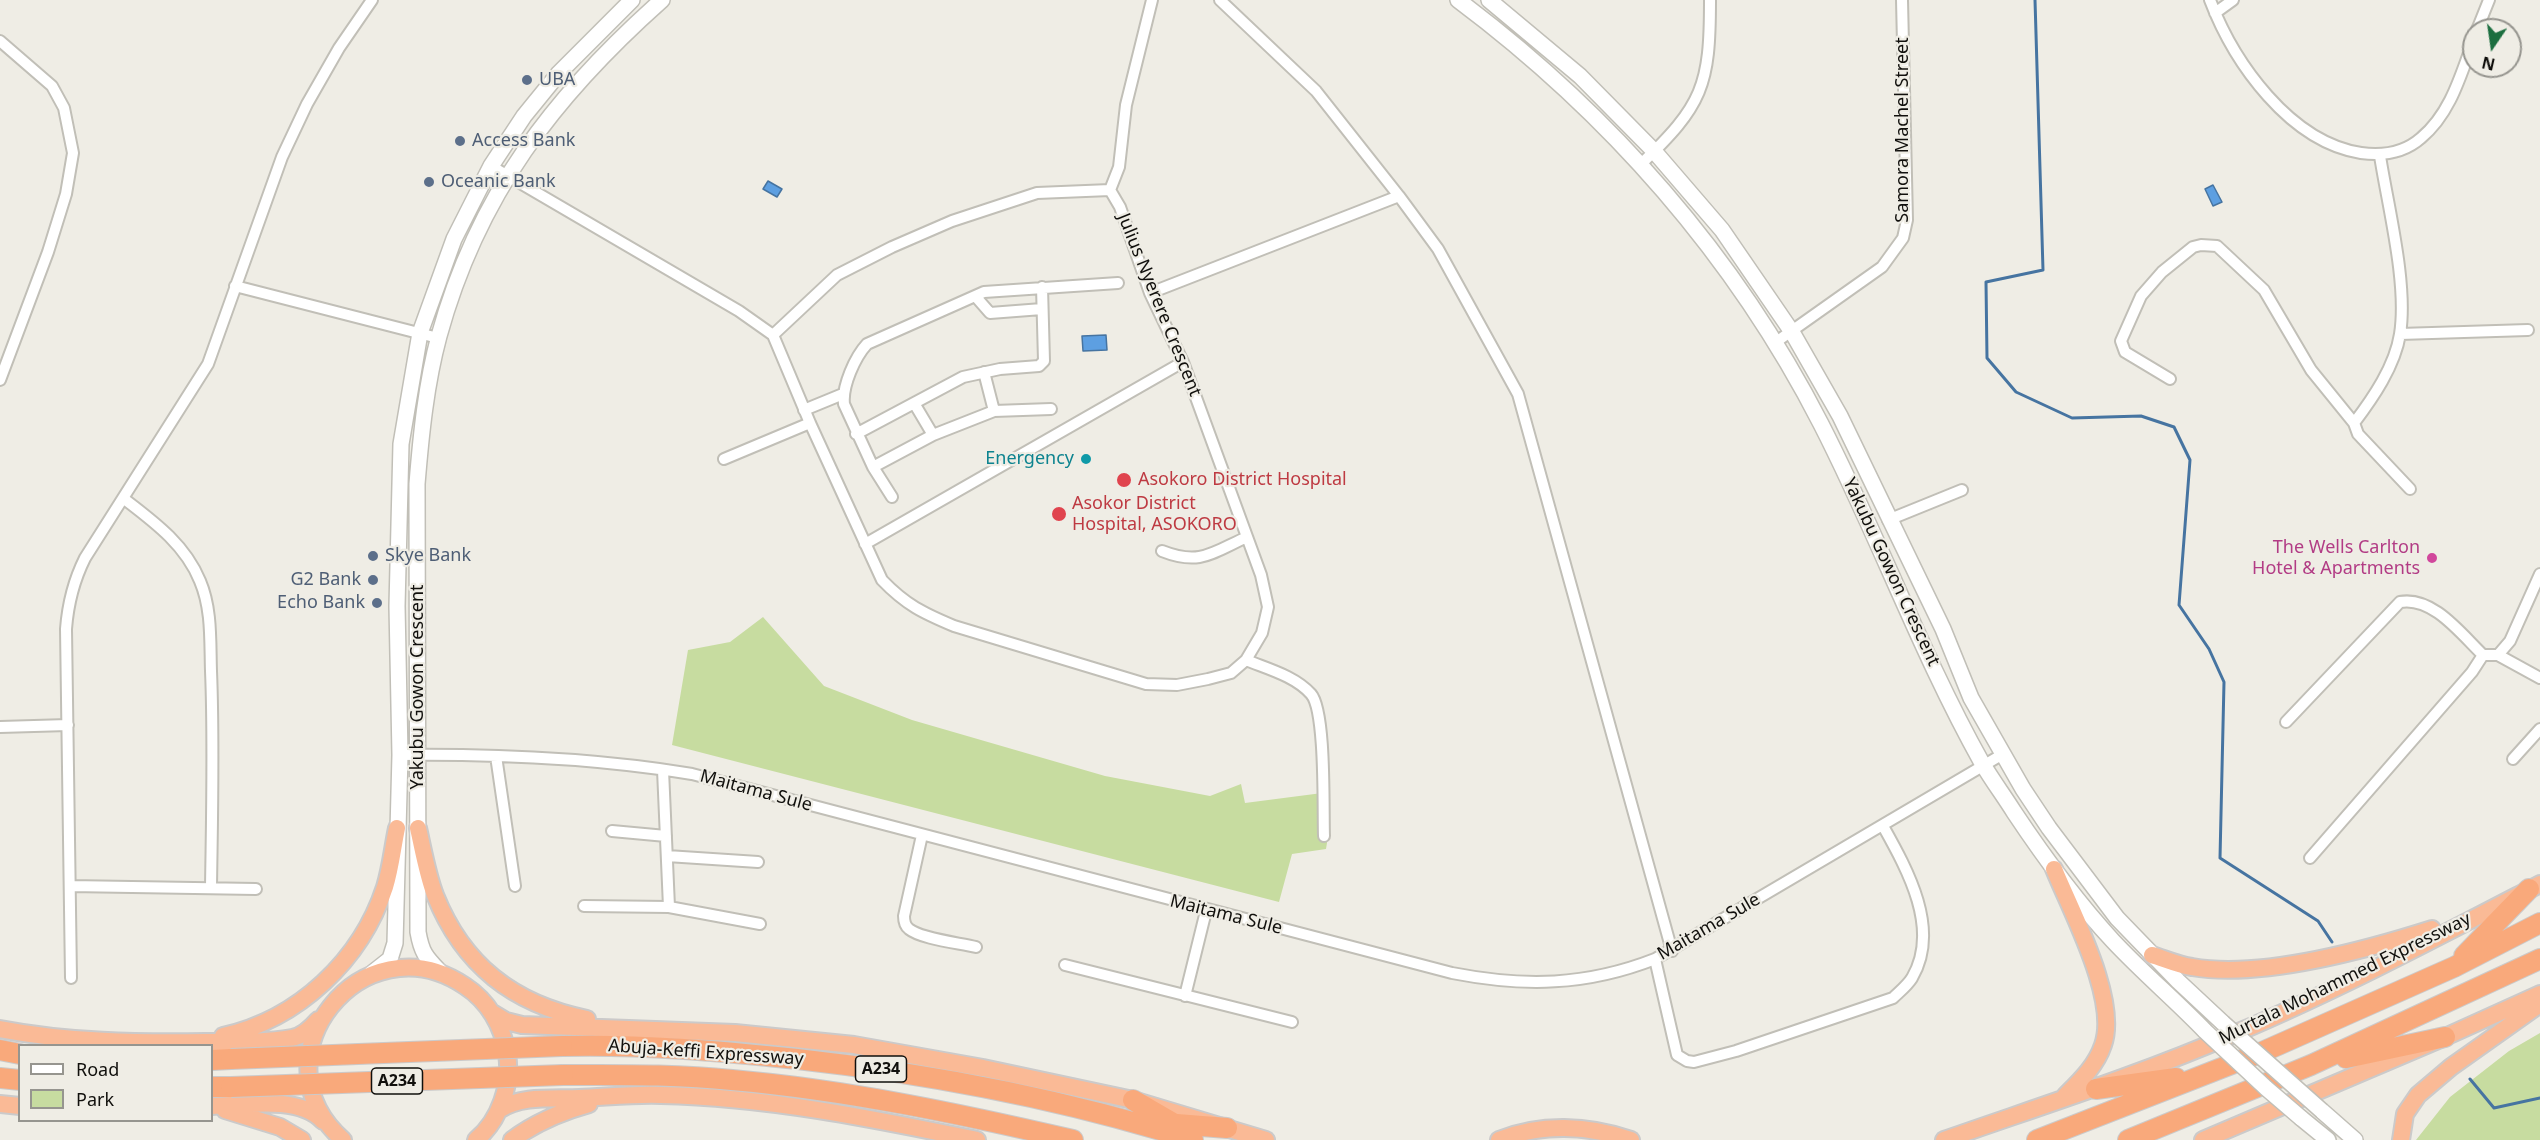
<!DOCTYPE html>
<style>
body{margin:0}
#map{position:relative;width:2540px;height:1140px;overflow:hidden;background:#efede5;font-family:"Noto Sans",sans-serif}
canvas{display:block}
.legend{position:absolute;left:18px;top:1044px;width:195px;height:78px;box-sizing:border-box;background:#efede5;border:2px solid #96958f;margin:0;padding:8px 10px;list-style:none;font-size:18px;color:#11100d}
.legend li{display:flex;align-items:center;gap:12px;height:30px}
.legend b{width:30px;border:2px solid #96958f}
.north{position:absolute;left:2462px;top:18px;width:60px;height:60px;box-sizing:border-box;background:#efede5;border:2px solid #96958f;border-radius:50%;rotate:193deg;font-size:16px;font-weight:700;line-height:24px;text-align:center;color:#11100d}
.north::after{content:'';display:block;margin:auto;width:21px;height:27px;background:#1c6e3f;clip-path:polygon(50% 0,100% 100%,50% 72%,0 100%)}
</style>
<div id="map">
<canvas width="2540" height="1140"></canvas>
<ul class="legend">
<li><b style="height:8px;background:#fff"></b>Road</li>
<li><b style="height:16px;background:#c7dca0"></b>Park</li>
</ul>
<div class="north">N</div>
</div>
<script>
const ctx = document.querySelector('canvas').getContext('2d');
ctx.lineJoin = 'round';
function paint(path, color) {
  ctx.fillStyle = color;
  ctx.fill(path, 'evenodd');
}
function trace(path, color, width, dash) {
  ctx.strokeStyle = color;
  ctx.lineWidth = width;
  ctx.lineCap = dash ? 'butt' : 'round';
  ctx.setLineDash(dash || []);
  ctx.stroke(path);
}
function drawText(font, color, halo, rows, align = 'center') {
  ctx.font = font + ' "Noto Sans",sans-serif';
  ctx.lineWidth = 4.5;
  ctx.setLineDash([]);
  ctx.textBaseline = 'middle';
  ctx.strokeStyle = halo;
  ctx.fillStyle = color;
  for (const [text, x, y, turn = 0] of rows) {
    ctx.save();
    ctx.translate(x, y);
    ctx.rotate((+turn || 0) * Math.PI / 180);
    ctx.textAlign = isNaN(turn) ? turn : align;
    if (halo) ctx.strokeText(text, 0, 0);
    ctx.fillText(text, 0, 0);
    ctx.restore();
  }
}
paint(new Path2D(`
 M763,617L824,686L912,720L1105,776L1210,796L1241,784L1245,803L1330,792V809L1326,823L1330,824L1326,849L1292,854L1279,902L672,745L688,650L730,642Z
 M2540,1033V1140H2416L2450,1097L2509,1051Z`), '#c7dca0');
const water = new Path2D(`
 M768,181L782,189L777,197L763,189Z
 M2213,185L2222,202L2213,206L2205,189Z
 M1106,335L1107,350L1083,351L1082,336Z`);
paint(water, '#5d9fe1');
trace(water, '#4674a1', 1.5);
trace(new Path2D(`
 M2035,0L2043,270L1986,282L1987,358L2016,392L2072,418L2141,416L2174,427L2190,460L2179,605L2209,649L2224,682L2220,858L2318,921L2332,942
 M2470,1079L2494,1108L2540,1098`), '#4674a1', 3);
const minor = new Path2D(`
 M1220,0L1316,91L1399,196L1438,249L1518,394L1672,951
 M2210,0C2234,63 2290,142 2361,153C2383,156 2404,153 2421,138C2451,113 2461,74 2474,39
 M2215,13L2233,0
 M2477,30L2489,0
 M0,41L52,86L64,108L73,153L66,194L48,252L0,380
 M1640,165C1703,105 1710,86 1710,0
 M491,166L739,311L773,335L810,423L882,580C906,605 923,613 954,626L1146,684L1177,685L1208,679L1231,673L1246,660L1262,633L1268,607L1261,575L1183,362L1150,293L1120,207L1110,190L1119,167L1126,105L1152,0
 M235,286L438,338
 M1150,293L1399,196
 M976,297L990,313L1042,309
 M2400,334L2528,330
 M773,335L837,275L892,247L952,221L1037,193L1110,190
 M1776,342L1882,267L1903,238L1907,220L1902,0
 M984,372L994,411
 M2170,379L2125,352L2121,341L2141,296L2162,272L2193,247L2201,245L2217,246L2264,290L2311,370L2354,423L2358,434L2410,489
 M914,403L933,435
 M804,410L843,394
 M2354,423C2373,398 2395,366 2400,334C2408,284 2388,207 2380,156
 M856,434L963,377L1000,369L1039,366L1044,361L1042,287
 M724,459L810,423
 M873,467L933,435L994,411L1051,409
 M892,497L873,467L844,404C842,386 855,357 867,344L984,292L1118,283
 M123,498C153,521 185,544 200,581C212,609 210,641 211,671C214,743 212,815 211,887
 M1888,520L1962,490
 M865,544L1183,362
 M1162,551C1200,566 1212,553 1247,537
 M2498,655L2510,641L2540,574
 M1246,660C1268,669 1295,676 1311,694C1326,711 1323,810 1324,836
 M2286,722L2400,602C2433,596 2461,634 2483,655H2498L2540,678
 M0,727L68,725
 M400,755C498,754 595,758 692,774L1452,973C1524,987 1586,986 1655,959L2003,754
 M496,756L515,886
 M2513,759L2540,729
 M663,770L669,907
 M612,831L666,836
 M922,835L904,916C904,921 905,926 909,929C921,939 960,943 976,947
 M667,856L758,862
 M2310,858L2472,672L2483,655
 M70,886L256,889
 M584,906L669,907L760,924
 M1655,959L1677,1055L1687,1061L1694,1062L1736,1051L1893,998C1899,992 1907,986 1912,978C1941,929 1907,869 1883,826
 M1065,965L1292,1022
 M71,978L66,629C68,603 73,582 85,558L208,364L282,157L307,104L339,48L372,0
 M1185,996L1206,911`);
const secondary = new Path2D(`
 M1458,0C1609,113 1735,256 1821,424C1878,535 1921,654 1982,763C1992,780 2004,796 2014,812C2044,857 2076,901 2113,941C2142,972 2175,1000 2205,1031
 M1489,0L1580,76L1654,151L1722,230L1792,332L1840,416L1943,629L1971,698L2023,789L2049,828L2117,918L2178,981L2223,1023
 M371,974L390,959L395,943L400,755L397,606L401,444L420,333L454,239L491,166L524,116L559,73L632,0
 M442,974C427,958 422,955 418,932L417,484C421,435 426,384 439,336C478,194 554,96 662,0
 M2322,1111L2355,1140
 M2301,1118L2328,1140`);
const trunk = new Path2D(`
 M418,828C423,850 427,874 435,895C463,965 513,1004 587,1019
 M2054,869C2072,913 2119,1000 2103,1045C2096,1066 2080,1081 2065,1096
 M2152,955C2165,959 2178,965 2192,967C2260,979 2366,950 2432,929
 M491,1012L506,1021L522,1025L735,1033L854,1045L983,1068L1133,1100L1266,1140
 M0,1029C68,1042 137,1043 205,1042C234,1042 264,1043 292,1038C303,1036 311,1028 318,1020
 M223,1036C299,1019 361,960 385,887C391,868 393,847 397,828
 M0,1104L20,1106
 M212,1106C244,1105 299,1095 323,1121
 M225,1110L280,1127L302,1140
 M499,1110C521,1095 553,1099 579,1098C606,1097 634,1094 661,1095C767,1097 874,1119 977,1140
 M343,1140C250,1058 363,917 465,986C488,1001 503,1026 507,1054C512,1084 500,1120 476,1140
 M512,1140C536,1122 560,1112 589,1104
 M1499,1140C1541,1123 1588,1125 1631,1140
 M1944,1140C2041,1106 2139,1075 2234,1034C2338,990 2440,936 2540,884
 M2203,1140L2445,1037L2540,994
 M2401,1140L2405,1114L2418,1095L2451,1067L2540,1004`);
const motorway = new Path2D(`
 M2464,956L2529,889
 M562,1046C641,1044 719,1051 797,1059C931,1074 1064,1099 1193,1140
 M0,1050L20,1054
 M2346,1058L2445,1037
 M212,1060L231,1059
 M563,1075C620,1075 676,1074 732,1080C847,1090 961,1114 1073,1140
 M0,1078L20,1080
 M212,1087H231
 M2096,1089L2176,1078
 M1133,1100L1178,1126
 M1164,1123L1227,1128
 M2037,1140L2260,1053L2454,967L2540,923
 M2128,1140L2311,1065L2540,959`);
trace(minor, '#c1bfb7', 14);
trace(secondary, '#c1bfb7', 18);
trace(trunk, '#cbcaca', 20);
trace(motorway, '#cbcaca', 22);
trace(minor, '#fff', 10);
trace(secondary, '#fff', 15);
trace(trunk, '#faba96', 16);
trace(motorway, '#f9a97b', 20);
const secondaryBridge = new Path2D(`
 M2223,1023L2322,1111
 M2205,1031L2266,1088L2301,1118`);
const motorwayBridge = new Path2D(`
 M231,1059L562,1046
 M231,1087L563,1075`);
trace(secondaryBridge, '#c1bfb7', 18, []);
trace(motorwayBridge, '#cbcaca', 22, []);
trace(secondaryBridge, '#fff', 15);
trace(motorwayBridge, '#f9a97b', 20);
for (const [x, y, r, color] of [
 [527,80,6,"#5c6f8a"],
 [460,141,6,"#5c6f8a"],
 [429,182,6,"#5c6f8a"],
 [1086,459,6,"#0f9aa8"],
 [1124,480,8,"#e0444e"],
 [1059,514,8,"#e0444e"],
 [373,556,6,"#5c6f8a"],
 [2432,558,6,"#d1479c"],
 [373,580,6,"#5c6f8a"],
 [377,603,6,"#5c6f8a"]
]) {
  const dot = new Path2D();
  dot.arc(x, y, r, 0, 2 * Math.PI);
  ctx.fillStyle = color;
  ctx.fill(dot);
  trace(dot, '#efede5', 2);
}
for (const [x, y, w] of [
 [881,1069,51],
 [397,1081,51]
]) {
  const box = new Path2D();
  box.roundRect(x - w / 2, y - 13, w, 26, 4.5);
  ctx.fillStyle = '#efede5';
  ctx.fill(box);
  trace(box, '#11100d', 1.5);
}
drawText('bold 16px', '#11100d', null, [
 ["A234",881,1069],
 ["A234",397,1081]
]);
drawText('18px', '#4e5e75', '#efede5', [
 ["UBA",539,80],
 ["Access Bank",472,141],
 ["Oceanic Bank",441,182],
 ["Skye Bank",385,556],
 ["G2 Bank",361,580,"right"],
 ["Echo Bank",365,603,"right"]
], 'left');
drawText('18px', '#11100d', '#efede5', [
 ["Samora Machel Street",1903,130,-90],
 ["Julius Nyerere Crescent",1159,305,68],
 ["Yakubu Gowon Crescent",1891,572,65],
 ["Yakubu Gowon Crescent",418,687,-90],
 ["Maitama Sule",756,791,15],
 ["Maitama Sule",1226,915,14],
 ["Maitama Sule",1709,927,-30],
 ["Murtala Mohammed Expressway",2345,979,-26],
 ["Abuja-Keffi Expressway",706,1053,4]
]);
drawText('18px', '#0d838f', '#efede5', [
 ["Energency",1074,459]
], 'right');
drawText('18px', '#be3a42', '#efede5', [
 ["Asokoro District Hospital",1138,480],
 ["Asokor District",1072,504],
 ["Hospital, ASOKORO",1072,525]
], 'left');
drawText('18px', '#b23c85', '#efede5', [
 ["The Wells Carlton",2420,548],
 ["Hotel & Apartments",2420,569]
], 'right');
</script>
